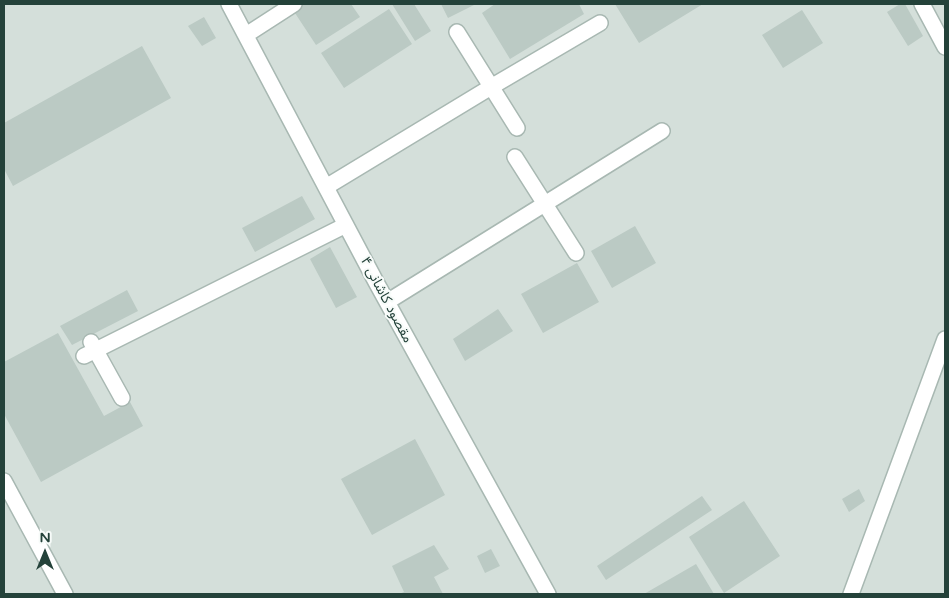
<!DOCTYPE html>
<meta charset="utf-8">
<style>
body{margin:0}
#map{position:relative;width:949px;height:598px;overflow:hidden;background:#e6efeb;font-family:"Varela Round",sans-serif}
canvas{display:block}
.frame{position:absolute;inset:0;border:5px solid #24423a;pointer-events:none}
.north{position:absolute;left:20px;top:528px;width:50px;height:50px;-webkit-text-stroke:4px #f7fbf9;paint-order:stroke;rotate:0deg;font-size:14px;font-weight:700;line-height:20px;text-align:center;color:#24423a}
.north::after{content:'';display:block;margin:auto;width:18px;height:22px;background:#24423a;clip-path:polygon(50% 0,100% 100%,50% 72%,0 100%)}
</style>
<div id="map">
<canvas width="949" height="598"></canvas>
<div class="frame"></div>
<div class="north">N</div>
</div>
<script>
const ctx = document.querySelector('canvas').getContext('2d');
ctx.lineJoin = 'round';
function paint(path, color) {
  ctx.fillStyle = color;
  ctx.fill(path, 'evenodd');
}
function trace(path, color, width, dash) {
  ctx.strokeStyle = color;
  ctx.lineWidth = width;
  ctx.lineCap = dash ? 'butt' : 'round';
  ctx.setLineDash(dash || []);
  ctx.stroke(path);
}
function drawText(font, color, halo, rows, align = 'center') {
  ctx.font = font + ' "Varela Round","Noto Sans Arabic",sans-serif';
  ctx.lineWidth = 4;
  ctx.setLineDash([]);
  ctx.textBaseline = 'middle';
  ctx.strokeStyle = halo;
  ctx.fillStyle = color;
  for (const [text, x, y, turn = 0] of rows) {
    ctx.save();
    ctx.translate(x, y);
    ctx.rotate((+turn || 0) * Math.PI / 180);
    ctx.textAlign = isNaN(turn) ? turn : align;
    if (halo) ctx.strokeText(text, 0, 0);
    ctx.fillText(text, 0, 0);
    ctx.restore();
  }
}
paint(new Path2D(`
 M4,4H945V594H4Z`), '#d4dfda');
paint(new Path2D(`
 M303,4H351L360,17L316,45L293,10Z
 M392,4H414L431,31L415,41Z
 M441,4H476L448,18Z
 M495,4H579L584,14L510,59L482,13Z
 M615,4H703L639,43Z
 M900,4H905L923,36L908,46L887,12Z
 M389,9L412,44L344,88L321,53Z
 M802,10L823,43L783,68L762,35Z
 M204,17L216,38L202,46L188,26Z
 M142,46L171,98L13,186L4,169V123Z
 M302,196L315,219L255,252L242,228Z
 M635,226L656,263L612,288L591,251Z
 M330,247L357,297L336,308L310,259Z
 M577,263L599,302L543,333L521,294Z
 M127,290L138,311L72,345L60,326Z
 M498,309L513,331L465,361L453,339Z
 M58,333L104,416L130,402L143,426L41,482L4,414V362Z
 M415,439L445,495L372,535L341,479Z
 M859,489L865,501L849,512L842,499Z
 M702,496L712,510L606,580L597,566Z
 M744,501L780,556L724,593L689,537Z
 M434,545L449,569L434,577L443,594H399L404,592L392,566Z
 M491,549L500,566L485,573L477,556Z
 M696,564L714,594H644Z`), '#bbcac4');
const minor = new Path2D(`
 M229,4L376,282L548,594
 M922,4L945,47
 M457,32L517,128
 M246,35L294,4
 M515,157L576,253
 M326,187L491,87L600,23
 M387,302L662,131
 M91,342L122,398
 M84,356L346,225
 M4,481L65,594
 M851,594L945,339`);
trace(minor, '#a8b8b2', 18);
trace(minor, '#fff', 15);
drawText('14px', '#24423a', '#f7fbf9', [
 ["مقصود کاشانی ۴",386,300,62]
]);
</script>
